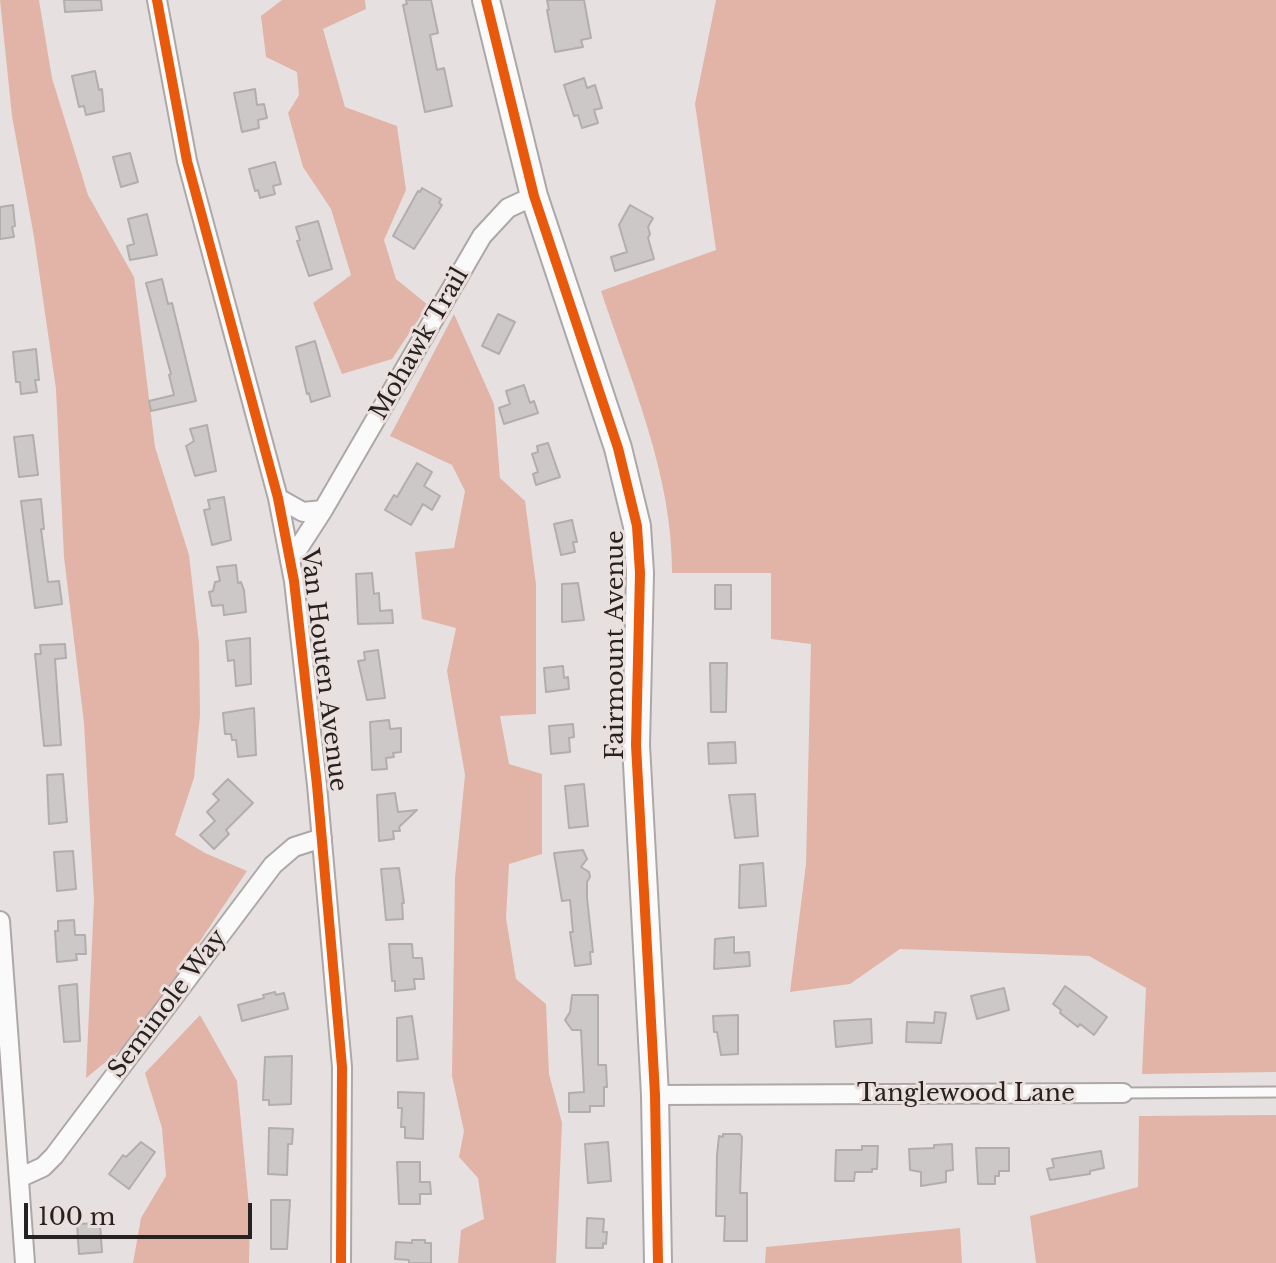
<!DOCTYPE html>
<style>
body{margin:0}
#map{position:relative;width:1276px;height:1263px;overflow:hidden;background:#e6e1e0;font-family:"Libre Baskerville",serif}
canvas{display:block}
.scale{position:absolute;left:24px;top:1203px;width:228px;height:36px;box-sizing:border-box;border:4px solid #262221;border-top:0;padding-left:10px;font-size:24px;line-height:28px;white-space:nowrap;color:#262221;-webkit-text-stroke:6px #eadfdc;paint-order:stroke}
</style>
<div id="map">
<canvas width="1276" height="1263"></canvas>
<div class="scale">100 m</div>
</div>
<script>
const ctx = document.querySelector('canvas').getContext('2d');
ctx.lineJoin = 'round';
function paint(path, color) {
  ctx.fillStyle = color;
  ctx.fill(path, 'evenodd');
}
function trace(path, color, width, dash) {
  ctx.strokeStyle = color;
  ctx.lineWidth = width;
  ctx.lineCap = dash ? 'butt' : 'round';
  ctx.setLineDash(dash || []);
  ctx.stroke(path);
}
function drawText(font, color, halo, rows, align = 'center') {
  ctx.font = font + ' "Libre Baskerville",serif';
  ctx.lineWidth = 6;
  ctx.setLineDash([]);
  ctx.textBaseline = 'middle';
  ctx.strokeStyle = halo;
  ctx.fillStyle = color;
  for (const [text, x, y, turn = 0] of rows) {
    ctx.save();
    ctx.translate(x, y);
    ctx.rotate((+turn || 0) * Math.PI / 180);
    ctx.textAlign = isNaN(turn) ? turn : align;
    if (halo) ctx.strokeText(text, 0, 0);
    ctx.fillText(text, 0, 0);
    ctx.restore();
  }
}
paint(new Path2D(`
 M0,0H39L52,78L88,195L134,277L155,447L189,555L199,643L200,715L194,778L175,835L205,853L247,871L135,1038L86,1078L94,900L84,723L64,557L56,389L34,237L12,116Z
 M282,0H365L366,9L323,29L345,107L397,126L406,190L384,240L396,279L428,305L392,359L342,374L313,303L351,275L331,209L303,167L288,113L299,95L297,72L266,57L261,16Z
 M716,0H1276V1072L1142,1074L1146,988L1089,956L900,949L850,984L790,992L806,864L811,644L771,639V573H672C673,476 631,381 601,291L716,250L695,104Z
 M454,314L494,404L500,478L525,501L536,584V714L500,716L509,764L542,774V854L509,864L506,918L516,979L546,1004L549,1074L562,1123L556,1263H458L461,1230L484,1219L478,1178L459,1157L464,1131L452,1076L455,878L465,775L447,671L456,628L422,619L415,552L454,548L465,491L452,465L390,436Z
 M200,1015L237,1081L250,1216L249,1263H133L141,1218L166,1176L162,1128L145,1073Z
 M1276,1115V1263H1036L1030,1216L1138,1187L1139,1116Z
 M960,1228L962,1263H765L766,1247Z`), '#e2b4a7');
const building = new Path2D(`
 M64,0H101L102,10L65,12Z
 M406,0H431L438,33L430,35L437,70L444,68L452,106L425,112L403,5L407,4Z
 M547,0H584L591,38L581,40L583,47L555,52L547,10H549Z
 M95,71L99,90L102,89L104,111L86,115L84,106L79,107L72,76Z
 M584,78L587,88L595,85L602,108L594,110L598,123L582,128L578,115L574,116L564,85Z
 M255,89L257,105L264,104L267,118L258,120L259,128L242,132L234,93Z
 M130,153L138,182L121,187L113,157Z
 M275,162L281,184L273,186L275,194L260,198L258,190L255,191L249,169Z
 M422,188L441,199L439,203L442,205L414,249L393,236L418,191L420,192Z
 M13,205L15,226L12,227L14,237L0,239V207Z
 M630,205L653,218L648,227L650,234L648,238L654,259L615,271L611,257L627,252L619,225Z
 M147,214L157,255L130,260L127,246L134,244L128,219Z
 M318,221L332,269L309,276L297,241L300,240L296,227Z
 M162,279L168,304L172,303L196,401L151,411L149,401L174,395L169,375L171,374L146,283Z
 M498,314L515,322L499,354L482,346Z
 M315,341L330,396L311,402L309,393L307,394L296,347Z
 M36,349L39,380H35L37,392L21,394L20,382H16L13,352Z
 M524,385L530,403L534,401L538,413L504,424L499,408L510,404L506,391Z
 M207,425L216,471L195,476L186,446L194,441L190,429Z
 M33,435L38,475L19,477L14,437Z
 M548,443L560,477L536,485L533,474L538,472L532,454L538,452L537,446Z
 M417,463L432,472L424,486L440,496L432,510L423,504L411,525L385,510L394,495L397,497Z
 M224,497L231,540L212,545L204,510L210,509L208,500Z
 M41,499L44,529H41L48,582L59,581L62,604L35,608L21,501Z
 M572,520L577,542H573L575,552L561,555L554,524Z
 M236,565L238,583L241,582L244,590L246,612L224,615L223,605L212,606L209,592L213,591L215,582L220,581L217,567Z
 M372,573L374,594L379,593L380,611L392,610L393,623L358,624L356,574Z
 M578,583L584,620L562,622V584Z
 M715,585H731V609H715Z
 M250,638L251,684L236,686L234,660L228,661L226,641Z
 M65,644L66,658L55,659L61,745L44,746L35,654H41L40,645Z
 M378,650L385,698L367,700L358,661L365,660L364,652Z
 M710,663H727L726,712H711Z
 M563,666L564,678L568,677L569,689L546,692L544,668Z
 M254,708L256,755L238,757L236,740H232L231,734H225L223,713Z
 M389,720L390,729L401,728V752L393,753L394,757L386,758L387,769L372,770L370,722Z
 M573,724L574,737L569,738L570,752L551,754L549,726Z
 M735,742L736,763L709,764L708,743Z
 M63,774L67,822L49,824L47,775Z
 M228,779L253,803L226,830L229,834L214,849L200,835L215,821L207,812L219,800L213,794Z
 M584,784L588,826L569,828L565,786Z
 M395,793L398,812L417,810L399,827L400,831H393L394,839L379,841L377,795Z
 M755,794L758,836L735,838L729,795Z
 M583,850L587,859L581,867L589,872L590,877L587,882V898L593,952H590L591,964L575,966L570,932H573L570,900L562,901L554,853Z
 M73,851L76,889L57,891L54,852Z
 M763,863L766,906L739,908L740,865Z
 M399,868L404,903H402L403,919L386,920L381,869Z
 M74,920L75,935H85L86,954H76L77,960L57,962L55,931H58V921Z
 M734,937V953L749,952L750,966L714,969L715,939Z
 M389,944H412L413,958H422L424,979H414L415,989L395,991V981H392Z
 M77,984L80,1041L64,1042L59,986Z
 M1065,986L1107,1017L1094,1035L1080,1024L1078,1027L1060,1013L1061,1010L1053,1004Z
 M1004,988L1009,1010L977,1019L971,996Z
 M275,992L276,995L284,993L288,1009L242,1021L238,1005L264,998L263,995Z
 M572,995H598V1065H606L607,1087H604V1106H590V1112H569V1093L584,1092L581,1030H572L565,1020L570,1012Z
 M935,1012L946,1013L941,1043L906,1042L907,1022L934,1023Z
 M738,1015V1054L721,1055L717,1032H714L713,1016Z
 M412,1016L418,1059L397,1061V1018Z
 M871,1019L872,1043L836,1047L834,1021Z
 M292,1056L291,1104L269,1105V1100H263L265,1057Z
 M398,1092L424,1093L423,1139L405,1138V1127H401L402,1108H398Z
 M269,1128L293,1129L292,1144H288L287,1175L268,1174Z
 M723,1134H740L742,1137L740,1193H747V1241H724L725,1216H716L717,1155L719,1136L723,1137Z
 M141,1142L155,1152L129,1189L109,1174L123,1155L126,1157Z
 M608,1142L611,1181L588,1183L585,1144Z
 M952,1144L953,1170L946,1171V1182L921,1186V1172L910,1170L909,1149L934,1148V1145Z
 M862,1146H878L877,1169H872V1172H855L854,1181H835L836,1150H862Z
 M976,1148H1009V1171H999V1176H995V1184H978Z
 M1101,1151L1104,1168L1090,1171V1174L1050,1180L1047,1169L1054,1167L1052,1159Z
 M397,1162H420V1182H430L431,1194H420V1204H399Z
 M271,1200H290L287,1249H271Z
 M587,1218L604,1219L603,1232H607L606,1244L603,1243V1248H586Z
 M100,1223L102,1252L79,1254L77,1224Z
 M412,1240H425V1243H431V1263H409V1260L395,1259L396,1242L412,1243Z`);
paint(building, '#ccc8c7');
trace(building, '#b2aead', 2);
const service = new Path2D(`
 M1123,1093L1276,1092`);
const minor = new Path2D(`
 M157,0L187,161L278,498L294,581L317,785L342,1067L341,1263
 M278,498L303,512L323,510L482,236L508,208L534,196
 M290,561L323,510
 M0,921L25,1263
 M655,1095L1123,1093
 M19,1178L43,1167L54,1156L273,865L294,847L322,838`);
const secondary = new Path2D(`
 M486,0L534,196L618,448L637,526L640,573L636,745L655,1095L658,1263`);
trace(service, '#ada8a7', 13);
trace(minor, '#ada8a7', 22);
trace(secondary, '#ada8a7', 30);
trace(service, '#fbfafa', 9);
trace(minor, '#fbfafa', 18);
trace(secondary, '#fbfafa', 26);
trace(new Path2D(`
 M157,0L187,161L278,498L294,581L317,785L342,1067L341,1263
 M486,0L534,196L618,448L637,526L640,573L636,745L655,1095L658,1263`), '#e8590c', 10);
drawText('24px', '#262221', '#eadfdc', [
 ["Mohawk Trail",420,344,-60],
 ["Fairmount Avenue",616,645,-90],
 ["Van Houten Avenue",323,670,83],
 ["Seminole Way",168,1004,-53],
 ["Tanglewood Lane",966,1094]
]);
</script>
